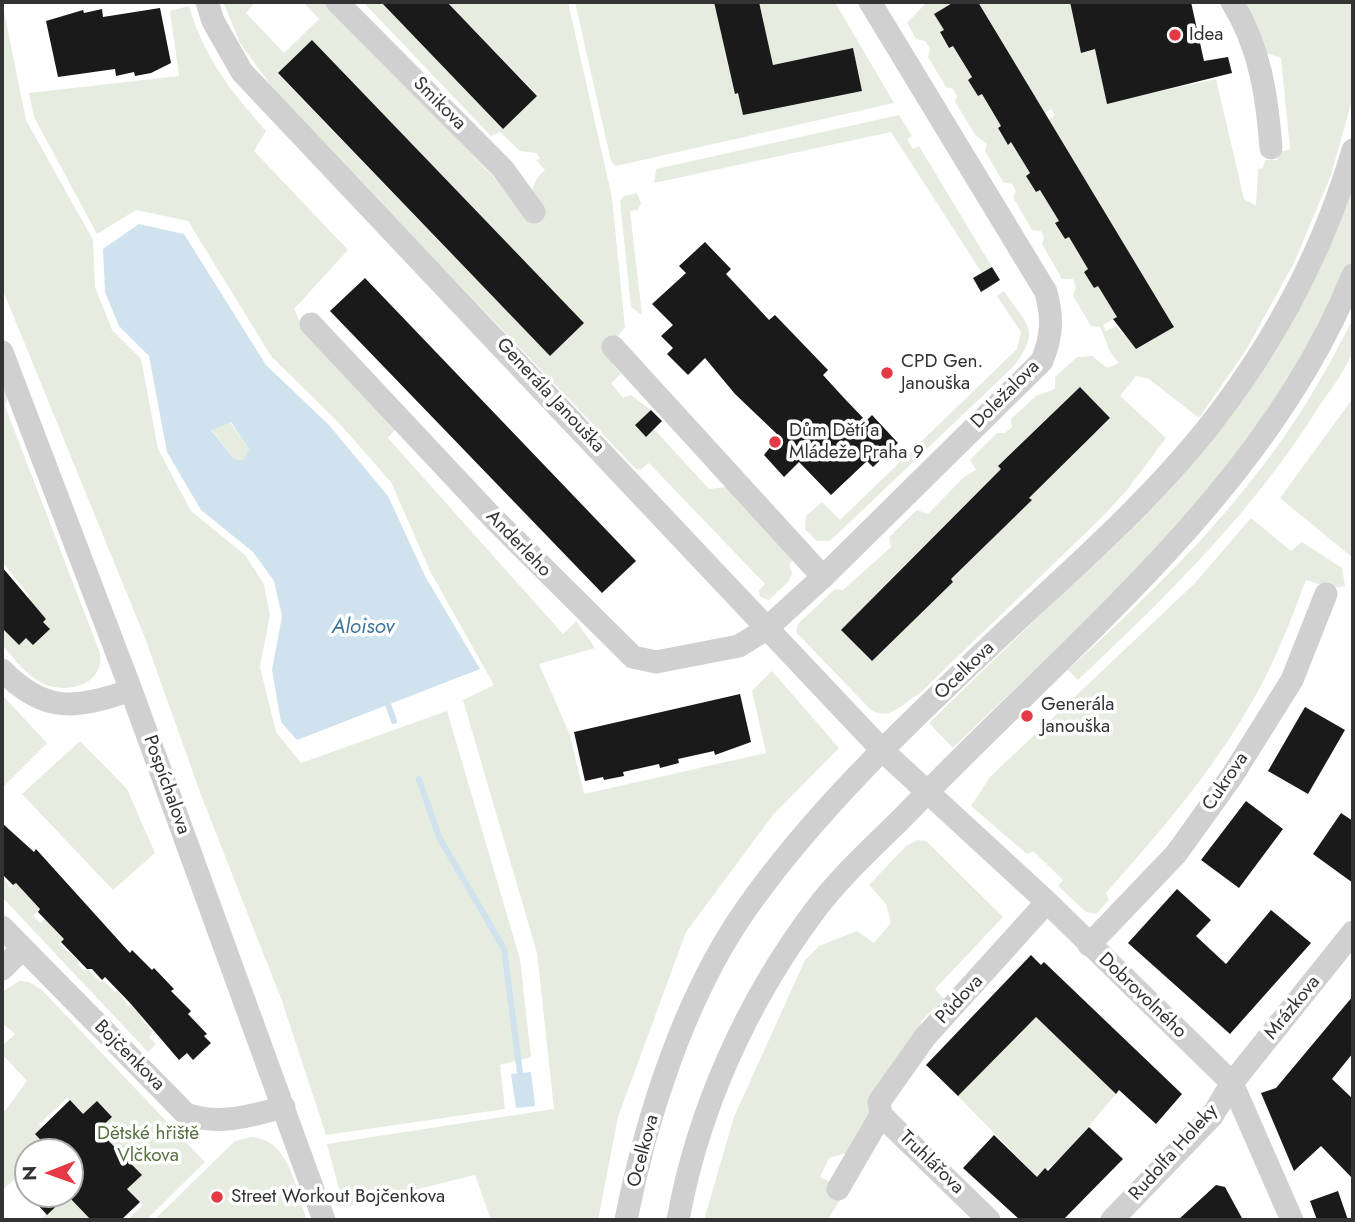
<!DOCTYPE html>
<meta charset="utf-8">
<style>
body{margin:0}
#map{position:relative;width:1355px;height:1222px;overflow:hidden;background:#fff;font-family:Jost,sans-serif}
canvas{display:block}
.frame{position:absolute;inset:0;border:4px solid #333;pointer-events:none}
.north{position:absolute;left:14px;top:1138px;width:70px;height:70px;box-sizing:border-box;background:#fff;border:2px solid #adadad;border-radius:50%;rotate:269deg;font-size:19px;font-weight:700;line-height:28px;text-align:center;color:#333}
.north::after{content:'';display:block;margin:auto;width:24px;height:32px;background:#e63946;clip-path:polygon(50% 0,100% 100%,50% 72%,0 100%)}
</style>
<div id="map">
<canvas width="1355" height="1222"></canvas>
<div class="frame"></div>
<div class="north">N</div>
</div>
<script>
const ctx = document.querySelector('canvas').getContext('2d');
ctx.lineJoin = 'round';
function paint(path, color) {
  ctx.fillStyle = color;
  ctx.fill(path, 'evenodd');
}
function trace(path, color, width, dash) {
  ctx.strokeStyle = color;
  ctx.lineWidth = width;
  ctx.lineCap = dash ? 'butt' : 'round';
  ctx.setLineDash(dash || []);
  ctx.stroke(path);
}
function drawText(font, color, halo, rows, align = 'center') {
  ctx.font = font + ' Jost,sans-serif';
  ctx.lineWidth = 7;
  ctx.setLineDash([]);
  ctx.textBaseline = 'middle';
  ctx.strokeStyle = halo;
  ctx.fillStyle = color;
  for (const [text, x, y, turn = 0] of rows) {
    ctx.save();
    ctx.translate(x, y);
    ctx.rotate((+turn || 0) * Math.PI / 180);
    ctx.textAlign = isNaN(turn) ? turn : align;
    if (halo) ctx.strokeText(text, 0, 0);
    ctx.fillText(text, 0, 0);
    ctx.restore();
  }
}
paint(new Path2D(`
 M2,2L26,120L93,240L95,287L112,330L141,359L158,449L191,511L245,555L264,584L270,615L260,667L276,732L301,763L447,711L520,959L531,1057L500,1065L505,1109L326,1135L282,1001L201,795L145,638L2,288Z
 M223,2H255L246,13L284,53L319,19L303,2H325L537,222C533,200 526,186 545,170L536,160L540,159L536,153L520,151L500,132L491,136L363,2H381L503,128L537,95L447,2H568L612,198L625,327L617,337L626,350L612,364L621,374L611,383L623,398L631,395L651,410L635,425L646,436L654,429L709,489L727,487L795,559L789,564L792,573L789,581L769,600L760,597L759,591L765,584L649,463L640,470L636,469L280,98L240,43ZM312,40L584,323L550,356L278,74Z
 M575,2H714L735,93H738L743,114L862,91L853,48L773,65L759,2H835L894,103L616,166L611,161Z
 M927,2H954L934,14L944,30L940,33L949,48L953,46L972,77L968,80L978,96L982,94L1001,126L998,129L1007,144L1011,142L1059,221L1055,224L1065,239L1069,237L1088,269L1084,272L1094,288L1098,286L1117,317L1103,325L1106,331L1117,326L1123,335L1126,333L1137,349L1174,326L1049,120L1055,115L1051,109L1045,113L978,2H1070L1081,52L1095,49L1107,103L1216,79L1244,199L1256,206L1258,169L1263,168L1265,160H1277L1280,152L1290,149L1281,58L1266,53L1244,2H1353V97L1331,175L1294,263L1246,350L1199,418L1149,379L1136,376L1120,396L1166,438L1127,490L1101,518L920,693C904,702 890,722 871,710L796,632L798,624L835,589L843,590L891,547L889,537L917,510L928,514L964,477L976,470L970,460L997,433H1005L1012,427L1011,419L1036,396L1055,389V377L1077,357L1092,356L1107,368L1119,363C1106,349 1108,342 1100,327L1091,326L1073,296L1076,287L1073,279H1062L1042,244L1044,238L1041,231L1032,230L1013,197L1016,191L1012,184L1003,182L985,151L987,144L976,136L955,102L957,96L953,89L946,87L928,57L930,48L925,41L916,39L907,23ZM1080,387L1110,419L1097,432L1094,429L1083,445L1029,498L1031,501L1018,514L1015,511L1005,526L951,579L953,582L871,661L841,630L1001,469L999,466Z
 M189,6C205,59 230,90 266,131L254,151L348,250L294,309L305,332L397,427L388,438L563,634L576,621L595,648L539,664L570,735L584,794L766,753L752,691L772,671L839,748L773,815L686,932L618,1117L598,1220H491L475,1175L344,1207L327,1144L554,1109L537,953L463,700L494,685L431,573L391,482L338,422L271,356L188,221L136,210L97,234L34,117L29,93L179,76L170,11Z
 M899,115L912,136L907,139L913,149L919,146L992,267L982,273L891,132L654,183L656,169Z
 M1353,167V263L1312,349L1242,454L1114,593L953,748L929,723L1165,494L1215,434Z
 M637,193L641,203L638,210L630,211L642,315L631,307L620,201L624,196Z
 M1004,291C1027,326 1042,329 1014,366L830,541H817L805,529L806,516L822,502L840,520L1017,349L1021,332L997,296Z
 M1353,319C1353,328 1355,341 1353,350C1347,369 1331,389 1320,405C1255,510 1168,595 1078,680L1068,670C1134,609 1199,548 1254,477C1293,429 1325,374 1353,319Z
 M2,382L8,398L5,406L100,653C105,685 66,695 42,683C26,675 14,658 2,645V628L19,645L26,638L49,628L43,622L46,619L27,599L29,596L2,561Z
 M1353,398V558L1280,498Z
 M230,422L249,449L243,460L234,459L211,429Z
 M1251,518L1291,551L1302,542L1342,568L1345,586L1332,588L1306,580C1291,619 1277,657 1257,693C1217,766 1161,831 1106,893L1109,900L1096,914L1086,912L1058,886L1063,880L1033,851L1027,854L971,806L990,777L1195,583Z
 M2,695L47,743L2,788Z
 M80,741L127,789L155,853L113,890L22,794Z
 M918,840L926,841L1003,917L935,989L944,999L921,1021L919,1037L846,1153L829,1158L820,1177L847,1190L827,1220H704L734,1117L805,960L819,946L857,931L874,943L891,923L886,904L869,885L907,845Z
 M2,874L10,888L16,883L40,909L33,916L40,923L45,919L64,939L59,944L80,962L78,964L84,971L88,969L100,982L103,980L115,992L118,991L128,1006L131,1004L142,1016L141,1019L153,1032L149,1037L156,1044L148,1052L2,897Z
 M19,981L29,982L42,990L205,1162L146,1220H127L143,1205L127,1189L141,1175L98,1130L112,1117L83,1114L67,1098L39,1124L41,1128L35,1133L52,1152H28V1166L2,1191V1115L27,1081L2,1054V1046L15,1034L2,1023V992Z
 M1035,1016L1116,1094L1064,1155L1037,1177L958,1096Z
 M251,1137C290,1139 296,1190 307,1220H154L235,1141Z
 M68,1194L91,1220H40Z`), '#e6ecdf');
paint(new Path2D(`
 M139,224L184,234L266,365L329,425L388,496L425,576L480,669L297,740L281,722L272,670L282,616L274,581L253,552L201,510L167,452L149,356L119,326L105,292L103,249ZM231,422L249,449L243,460L234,459L211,430Z
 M531,1072L535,1106L516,1108L511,1074Z`), '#cfe2ee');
trace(new Path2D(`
 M388,704L394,721
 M419,779L439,837L504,949L520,1073`), '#cfe2ee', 6);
paint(new Path2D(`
 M381,2H447L537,96L503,129Z
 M714,2H759L773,65L853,48L862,91L743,115L738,93L735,94Z
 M954,2H978L1174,327L1136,349L1113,319L1117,317L1098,286L1094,288L1084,272L1088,269L1069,237L1065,239L1055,223L1059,221L1040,190L1036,192L1026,176L1030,173L1011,142L1008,145L998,128L1001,126L982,94L978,96L968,80L972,77L953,46L949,48L940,32L944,30L934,14Z
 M1070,2H1191L1204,61L1228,57L1232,73L1107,104L1095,49L1081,53Z
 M160,8L171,63L151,73L135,76L134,72L116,76L115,69L58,77L46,21L83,10L84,13L102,9L103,17Z
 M312,40L584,323L550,356L278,73Z
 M705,242L731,269L726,274L756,306L769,320L775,315L828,370L823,375L844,398L866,421L872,415L898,443L873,467L867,461L831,495L799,462L784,477L764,455L779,436L735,394L705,358L688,375L667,354L673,348L661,336L673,325L652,304L686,273L679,266Z
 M992,267L1000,280L981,292L973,278Z
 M365,278L636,561L602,593L330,311Z
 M1080,387L1110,418L1029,498L1032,500L951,579L953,582L872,661L841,630L1001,469L998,466Z
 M651,410L662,421L646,437L635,425Z
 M2,567L46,619L43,622L50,629L33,645L26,638L19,645L2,628Z
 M740,694L751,742L715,755L714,751L678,759L679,763L660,768L659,764L623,772L624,776L604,780L603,777L585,781L574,732Z
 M1305,707L1345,730L1308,794L1268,771Z
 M1246,801L1283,829L1239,888L1201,860Z
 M1341,813L1353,821V883L1313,854Z
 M2,823L34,852L36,849L130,953L132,950L152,970L154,968L174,989L171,991L191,1011L188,1014L207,1034L204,1036L211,1043L193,1060L187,1053L179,1060L131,1004L105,977L102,980L92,969H87L61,942L64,939L38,912L40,909L16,883L13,885L2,874Z
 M1177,889L1211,920L1196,936L1226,964L1271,910L1311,943L1230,1034L1128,943Z
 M1031,955L1041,965L1044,962L1182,1094L1156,1124L1119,1090L1116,1094L1036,1017L958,1096L926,1065Z
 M1353,996V1053L1332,1079L1353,1099V1179L1321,1146L1294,1171L1261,1093L1276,1088Z
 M70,1100L83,1114L97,1101L112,1117L98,1130L142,1175L127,1189L140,1202L121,1220H91L70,1198V1178L80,1168L70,1158V1152H52L35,1134Z
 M1089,1127L1123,1159L1063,1220H1020L963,1168L994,1135L1037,1177L1045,1168L1048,1171Z
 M1216,1185L1225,1187L1243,1220H1178Z
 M1338,1191L1348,1220H1317L1310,1201Z
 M28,1194H69L47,1215Z`), '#1a1a1a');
trace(new Path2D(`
 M207,2L213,21L242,72L884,752L1047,902L1232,1083L1292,1220
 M337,2L503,169L534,212
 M1232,2C1260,47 1267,96 1271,148
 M311,324L492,517L633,657L656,662L739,646L766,629L823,577L1042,361C1052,336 1053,318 1046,292L870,2
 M613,347L823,577
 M2,352L131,690L324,1220
 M2,670C45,714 76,709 131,690
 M2,927L186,1114C219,1126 250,1116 284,1107
 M1089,945L1176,854L1232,776L1292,680L1326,594
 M2,969L22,949
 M838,1189L881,1115
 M626,1220C646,1118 684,999 744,912C813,813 903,728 991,645C1066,574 1146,506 1210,425C1274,343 1324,249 1353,150
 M678,1220C698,1109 748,999 816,909C843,873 879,842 910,810C1067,645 1266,492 1353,275
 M989,1220L881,1115L879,1102L925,1037L1047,902
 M1112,1220L1212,1116L1232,1083L1353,932`), '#d0d0d0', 23);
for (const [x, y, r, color] of [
 [1175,35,7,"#e63946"],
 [887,373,7,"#e63946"],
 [775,442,7,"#e63946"],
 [1027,716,7,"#e63946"],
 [217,1197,7,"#e63946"]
]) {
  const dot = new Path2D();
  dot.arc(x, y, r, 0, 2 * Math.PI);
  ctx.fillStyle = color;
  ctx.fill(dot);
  trace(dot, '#fff', 2.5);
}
drawText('19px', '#333', '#fff', [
 ["Idea",1189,35],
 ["CPD Gen.",901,362],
 ["Janouška",901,384],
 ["Dům Dětí a",789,431],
 ["Mládeže Praha 9",789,453],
 ["Generála",1041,705],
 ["Janouška",1041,727],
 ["Street Workout Bojčenkova",231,1197]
], 'left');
drawText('19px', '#333', '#fff', [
 ["Smikova",439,104,45],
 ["Doležalova",1006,395,-45],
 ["Generála Janouška",550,396,47],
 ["Anderleho",518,544,46],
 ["Ocelkova",965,671,-44],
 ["Cukrova",1226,782,-56],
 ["Pospíchalova",166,785,70],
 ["Dobrovolného",1142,996,44],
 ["Půdova",960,1000,-47],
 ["Mrázkova",1293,1008,-51],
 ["Bojčenkova",129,1056,45],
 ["Ocelkova",644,1151,-75],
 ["Rudolfa Holeky",1174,1153,-48],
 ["Truhlářova",931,1163,44]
]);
drawText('19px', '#56703f', '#fff', [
 ["Dětské hřiště",148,1134],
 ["Vlčkova",148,1156]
]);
drawText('italic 21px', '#3f7597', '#fff', [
 ["Aloisov",363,628]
]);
</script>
